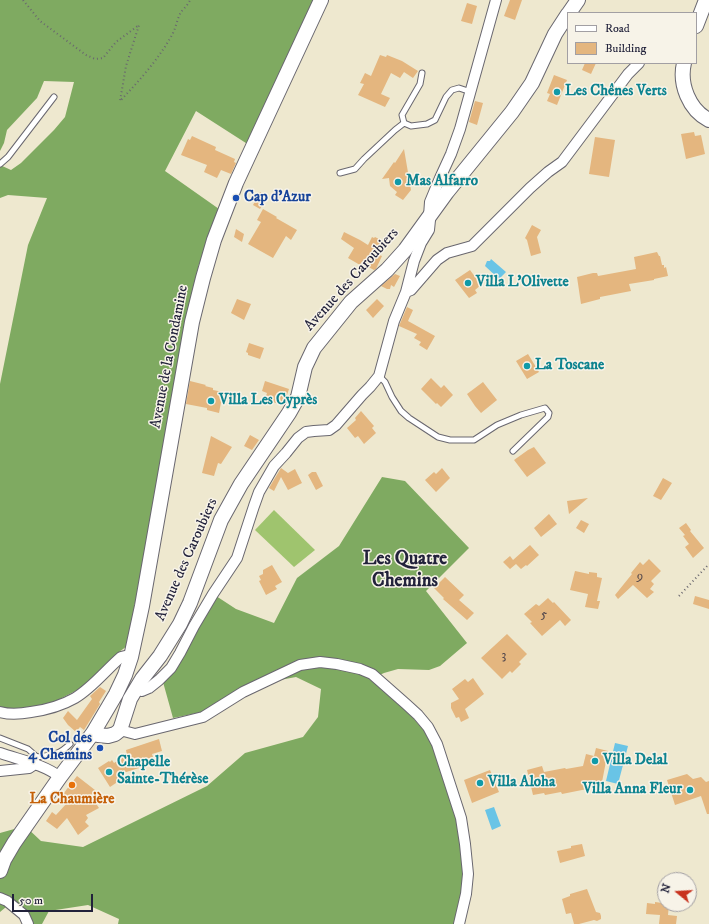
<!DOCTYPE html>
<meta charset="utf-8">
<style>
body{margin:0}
#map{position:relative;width:709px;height:924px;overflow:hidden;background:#eee8cf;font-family:"IM FELL DW Pica",serif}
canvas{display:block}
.legend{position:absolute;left:567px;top:12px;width:130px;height:52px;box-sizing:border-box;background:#f7f3e8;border:1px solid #a29fa3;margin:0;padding:5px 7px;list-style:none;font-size:12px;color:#22223b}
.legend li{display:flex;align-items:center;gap:8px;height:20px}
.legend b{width:20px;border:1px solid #a29fa3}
.north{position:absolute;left:657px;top:872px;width:40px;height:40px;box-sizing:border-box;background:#f7f3e8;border:1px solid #a29fa3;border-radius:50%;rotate:288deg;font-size:11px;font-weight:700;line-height:16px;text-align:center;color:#22223b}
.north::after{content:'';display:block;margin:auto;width:14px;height:18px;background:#c8321e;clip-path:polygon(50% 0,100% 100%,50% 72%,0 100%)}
.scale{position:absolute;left:12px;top:894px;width:81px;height:18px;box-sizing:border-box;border:2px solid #22223b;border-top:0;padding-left:5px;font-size:12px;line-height:14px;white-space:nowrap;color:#22223b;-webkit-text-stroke:3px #f7f3e8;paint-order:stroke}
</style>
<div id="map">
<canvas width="709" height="924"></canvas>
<ul class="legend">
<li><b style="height:5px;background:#fff"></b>Road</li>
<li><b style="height:11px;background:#e4b67f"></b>Building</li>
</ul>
<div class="north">N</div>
<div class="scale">50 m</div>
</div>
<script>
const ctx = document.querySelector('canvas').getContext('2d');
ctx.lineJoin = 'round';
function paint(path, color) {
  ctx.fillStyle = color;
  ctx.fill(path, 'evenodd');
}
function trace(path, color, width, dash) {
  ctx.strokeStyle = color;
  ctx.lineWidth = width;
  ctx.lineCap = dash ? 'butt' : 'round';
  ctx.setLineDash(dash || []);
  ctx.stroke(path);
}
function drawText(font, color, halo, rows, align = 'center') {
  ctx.font = font + ' "IM FELL DW Pica",serif';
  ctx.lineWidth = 3;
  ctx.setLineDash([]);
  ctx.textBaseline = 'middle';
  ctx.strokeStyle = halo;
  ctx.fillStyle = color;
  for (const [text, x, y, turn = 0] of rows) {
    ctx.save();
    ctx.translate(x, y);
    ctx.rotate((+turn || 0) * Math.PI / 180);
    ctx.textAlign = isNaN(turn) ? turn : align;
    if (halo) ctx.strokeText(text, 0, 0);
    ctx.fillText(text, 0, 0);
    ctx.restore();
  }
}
paint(new Path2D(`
 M274,510L315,550L294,567L255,530Z`), '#9fc46e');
paint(new Path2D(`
 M0,0H313L249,145L196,111L165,171L219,209L199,264L191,299L127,646L115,655L89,684L54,702L12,711L0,710V384L28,245L47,198L8,195L0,198V165L11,170L21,163L54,130L65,117L74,82L44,81L37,98L7,130L4,143L0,151Z
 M382,477L405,481L469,548L426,591L467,643L440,666L429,670L398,669L384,673L371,679L406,710L429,736L448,787L461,839L464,877L455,924H118L119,919L88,905L49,911L42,924H28L6,907L0,912V833L25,826L41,841L83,847L207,786L245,753L303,737L318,717L321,689L296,677L242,687L202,712L173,718L163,682L213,594L236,609L274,623L297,578L339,546Z`), '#7faa61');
paint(new Path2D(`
 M491,259L506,272L499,279L485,266L487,261H490Z
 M615,743L628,746L618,784L606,781Z
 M494,807L501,826L492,830L485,810Z`), '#69c4e6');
paint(new Path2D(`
 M510,0H522L515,20L504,16Z
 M467,3L477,6L472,24L461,21Z
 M380,55L386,57L387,55L402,61L418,71L413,78L404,72L400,78L391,73L381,94L390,98L385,107L358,95L364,84L360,83L365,73L371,76Z
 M585,63H596L591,74L582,70Z
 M554,75L567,80L557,105L547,101L550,94L547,93Z
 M475,101L483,103L477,125L469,122Z
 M694,132L695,136L701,135L705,154L686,159L681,134Z
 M192,136L216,147L215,150L235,159L234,162L236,163L231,174L221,170L217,178L204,172L207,165L181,155L188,139L190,140Z
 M595,137L615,140L609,177L589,174Z
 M404,149L411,190L403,200L395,195L397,192L390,186L389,178L382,179L394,162L395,163Z
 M260,192L268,196L260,209L253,205Z
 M263,209L277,217L276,218L297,230L291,240L286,236L273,258L248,244L261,222L257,220Z
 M532,225L541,230L537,237L541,253L531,256L527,240L525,238Z
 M236,229L244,234L242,242L234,237Z
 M344,232L360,240L368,245L372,237L374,238L375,237L383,241L377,254L382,256L376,269L374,270L361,263L360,265L348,258L354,248L341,239Z
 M657,252L659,256H660L662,265H664V268L666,267L668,276L654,279V280L629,284L631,291L600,297V299L581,304L577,277L593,273H597L598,276L636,269L634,257Z
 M470,270L481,285L475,290L477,293L469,298L455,280Z
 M395,274L400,276L394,287L391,285L390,289H387L381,286Z
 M237,299L251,304L244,320L231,313Z
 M377,299L384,306L373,318L366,310Z
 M407,307L413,310L408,321L435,336L427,350L419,345L421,342L414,338L417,334L399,326Z
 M249,343L264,348L260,359L248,355V353L246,352Z
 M528,354L539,372L527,379L516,361Z
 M431,378L441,388L444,385L453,395L441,407L437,403L436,404L421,389Z
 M190,381L206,385L205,386L213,388V390L223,392L219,413L207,410V408L186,404Z
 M265,381L289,389L285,401H283L281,405L265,399L267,393L262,391Z
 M483,382L497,400L481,413L475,406L467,394Z
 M361,411L374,426L372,428L376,433L364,444L358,436L355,438L347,428L356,420L355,418Z
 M250,435L259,440L252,450L244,446Z
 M211,436L232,447L221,464L218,463L214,476L202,473Z
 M534,447L546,463L527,477L514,460L528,450Z
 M281,468L288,473L295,469L302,483L288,490L281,477L274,491L269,488Z
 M442,468L450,478L436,492L425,480L434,472L436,474Z
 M312,472H316L323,486L316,490L308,475Z
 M663,478L672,483L661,500L653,496Z
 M588,498L569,514L567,501Z
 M549,514L557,524L541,537L534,528Z
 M581,520L589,524L584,533L576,528Z
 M686,523L691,530L690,531L704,548L693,558L685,547L689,544L683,536L685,535L679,528Z
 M530,545L539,555L527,566L526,565L521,569L516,564L510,569L503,562L510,556L513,560Z
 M649,559L661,571L651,581L654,584L650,589L654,592L647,598L633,585L618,599L615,595L632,574L631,573L640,562L643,565Z
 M272,565L282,582L275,586L277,589L266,595L259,581L261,580L259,576L263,574V570Z
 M575,571L589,574V572L597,573V577L602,578L597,601H600L598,609L585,607L588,594L570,590Z
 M445,577L464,595L459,600L474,613L467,620L443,599L444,598L434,588Z
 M695,596L709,600V609L693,604Z
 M548,598L553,603L554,602L571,620L565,626L560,620L542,636L530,623L532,622L524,614L536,604L539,606Z
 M507,634L527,654L519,662L521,664L512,673L510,671L502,679L481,658Z
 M473,678L484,694L465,709L469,718L461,722L459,717L456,718L451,708V703L459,699L452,689L465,679L468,682Z
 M100,687L106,691L99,702L100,704L84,730L80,727L76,732L68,725L63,718L68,711L77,720L92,699L90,696Z
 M159,739L162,751L152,754L153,757L137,762L139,768L120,774L122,779L110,787L98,768L109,761L110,762L112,760L114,763L127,755L126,750Z
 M596,748L608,751L602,782L586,785L587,789L562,794L561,792L545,795L544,793L533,795L527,770L542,766L544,772L565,768L566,769L583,766L586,754L594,756Z
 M490,770L499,792L472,803L464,780Z
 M687,774L693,779L701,777L706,782L709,781V814H707L701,796L675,805L667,780Z
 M77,776L95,790L91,796L99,808L86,815L88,818L85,822L89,826L78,835L67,818L57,829L46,821L52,812L56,815L67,803L60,798Z
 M582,844L585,856L560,863L557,851L571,848V846Z
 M587,889L596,912L600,913L601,916V919L597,921L594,920L579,924H574L571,913L566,914L562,899L570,896V894Z
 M655,902L669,904L668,915L677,916L676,924H659L660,915L646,914L647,903L655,904Z`), '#e4b67f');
const lane = new Path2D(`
 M422,73L420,84L402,115L404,123L411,126L427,124L435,120L446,97L452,90L459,88L471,92
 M0,164L8,157L54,97
 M340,173L355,169L364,159L395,130L404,123
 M379,376L385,382L392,397L401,411L409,418L438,437L450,440H474L497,425L521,415L545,408L549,413L548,417L513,451
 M0,738L28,749L37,757L35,764
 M37,757C52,755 59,755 70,744`);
const street = new Path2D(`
 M406,292L414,261L421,243L429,230L430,220L429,216L430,202L440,178L451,154L460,129L496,0
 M136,689L142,691L149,688L159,680L171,668L180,653L194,626L213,594L237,558L254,506L259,492L274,466L286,453L298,438L306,432L314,431L329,430L336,425L362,395L370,387L379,376L394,321L406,292L411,290L437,260L447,253L472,246L530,188L548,172L562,162L628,74L639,63
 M0,712C11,715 20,714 31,712C46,710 61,706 75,698C92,688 106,670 121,657L125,656L131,657
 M120,730L135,734L203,717L243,692L300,665L320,662L337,664L360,669L372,674L406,704L418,715L428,727L437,744L461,818L465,844L468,874L466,894L459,924
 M0,753C20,760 43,764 60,777
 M0,771L29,768L35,764
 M0,898L7,901L24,915L28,924`);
const secondary = new Path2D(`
 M569,13L578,0
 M696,26L706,0
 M684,63C679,84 689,110 709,120
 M93,733L98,735L108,736L115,734L120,730L130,699L142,679L160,656L180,624L190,603L221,520L241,484L289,413L298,397L305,367L314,348L351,302L387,270L405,250L447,192L512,112L532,83L555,34L568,14
 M0,871L4,860L14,843L60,777L93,733L116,694L125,675L131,657L142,606L192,322L203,278L214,240L236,183L321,0`);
trace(lane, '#69676f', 7);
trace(street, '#69676f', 12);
trace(secondary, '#69676f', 16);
trace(new Path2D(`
 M23,0L40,21L86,55L95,59L103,58L116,42L139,25L126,66L120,101C139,81 158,60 172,35C176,28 177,19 181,12C184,8 188,5 190,0
 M679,596L709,564`), '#69676f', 2, [1, 3]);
trace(lane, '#fff', 5);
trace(street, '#fff', 10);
trace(secondary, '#fff', 14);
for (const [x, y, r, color] of [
 [557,92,4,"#0f9aa8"],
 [398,182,4,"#0f9aa8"],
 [236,198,4,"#1a4fb4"],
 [468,283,4,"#0f9aa8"],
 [527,366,4,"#0f9aa8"],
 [211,401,4,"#0f9aa8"],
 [100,748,4,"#1a4fb4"],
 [595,761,4,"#0f9aa8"],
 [109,772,4,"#0f9aa8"],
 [480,783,4,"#0f9aa8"],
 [72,785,4,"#e8710a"],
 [690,790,4,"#0f9aa8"]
]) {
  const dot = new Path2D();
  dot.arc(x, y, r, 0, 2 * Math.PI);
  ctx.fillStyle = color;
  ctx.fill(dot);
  trace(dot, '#f7f3e8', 1.5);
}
drawText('13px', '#52474c', null, [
 ["9",640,577],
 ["5",544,615],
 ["3",504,656]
]);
drawText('bold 15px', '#0d838f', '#f7f3e8', [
 ["Les Chênes Verts",565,92],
 ["Mas Alfarro",406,182],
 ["Villa L'Olivette",476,283],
 ["La Toscane",535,366],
 ["Villa Les Cyprès",219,401],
 ["Villa Delal",603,761],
 ["Chapelle",117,763],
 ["Sainte-Thérèse",117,780],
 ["Villa Aloha",488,783],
 ["Villa Anna Fleur",682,790,"right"]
], 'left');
drawText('bold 15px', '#164399', '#f7f3e8', [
 ["Cap d’Azur",244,198],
 ["Col des",92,739,"right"],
 ["4 Chemins",92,756,"right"]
], 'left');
drawText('15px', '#22223b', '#f7f3e8', [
 ["Avenue des Caroubiers",352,280,-48],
 ["Avenue de la Condamine",170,357,-79],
 ["Avenue des Caroubiers",187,560,-66]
]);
drawText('bold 15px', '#c56008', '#f7f3e8', [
 ["La Chaumière",72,800]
]);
drawText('bold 19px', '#22223b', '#f7f3e8', [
 ["Les Quatre",405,560],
 ["Chemins",405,582]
]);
</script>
